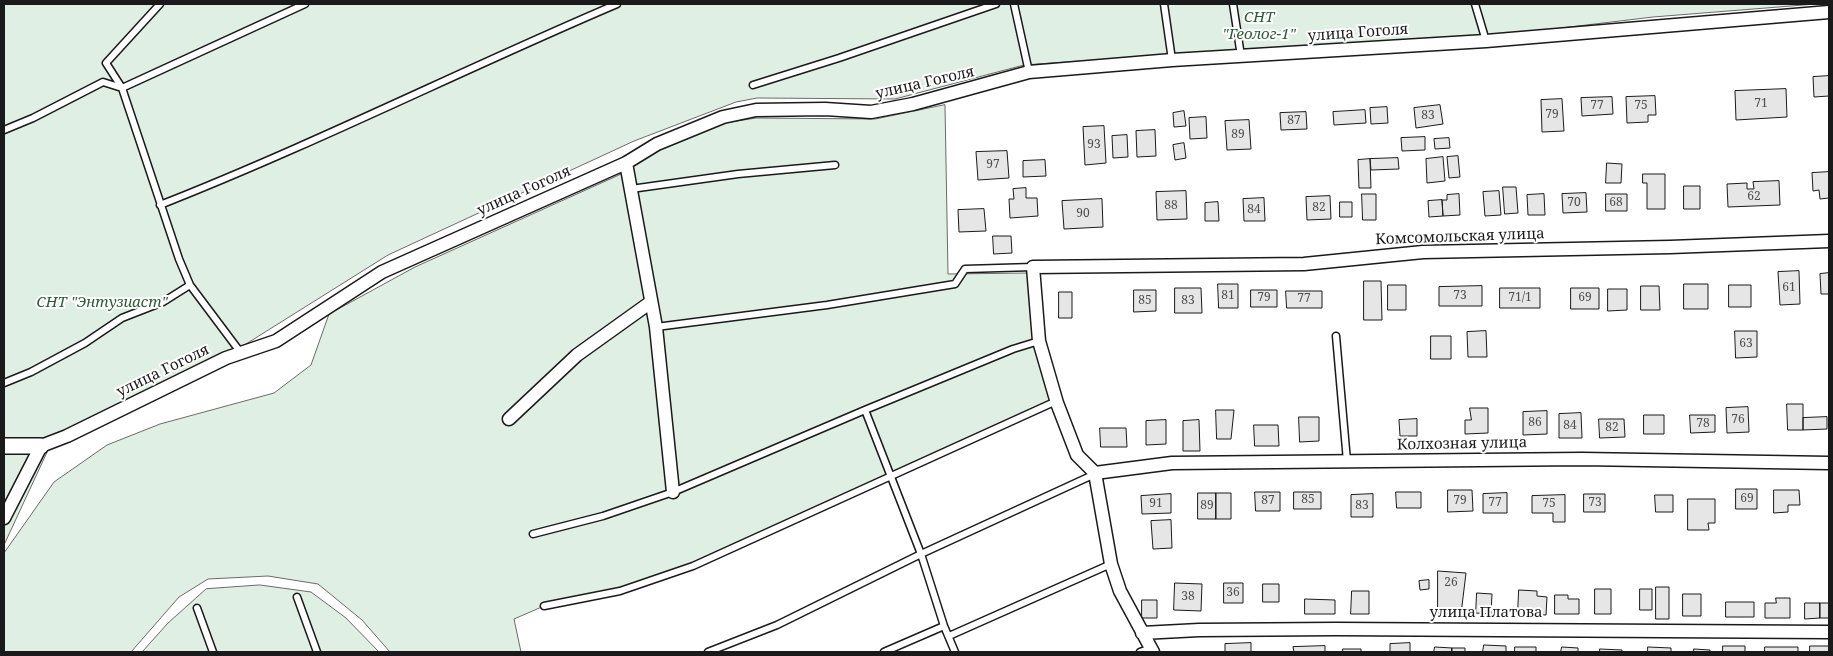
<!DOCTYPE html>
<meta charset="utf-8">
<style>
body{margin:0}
#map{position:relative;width:1833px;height:656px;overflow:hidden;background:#fff;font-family:"Noto Serif",serif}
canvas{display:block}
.frame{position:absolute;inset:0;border:5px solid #1a1a1a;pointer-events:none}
</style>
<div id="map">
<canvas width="1833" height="656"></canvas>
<div class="frame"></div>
</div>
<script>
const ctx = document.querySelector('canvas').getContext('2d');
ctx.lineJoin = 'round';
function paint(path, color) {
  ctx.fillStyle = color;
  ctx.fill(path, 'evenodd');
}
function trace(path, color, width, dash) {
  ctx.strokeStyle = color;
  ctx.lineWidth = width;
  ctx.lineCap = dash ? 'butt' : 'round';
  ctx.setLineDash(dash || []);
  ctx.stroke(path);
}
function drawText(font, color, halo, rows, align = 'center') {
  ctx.font = font + ' "Noto Serif",serif';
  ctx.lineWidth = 4;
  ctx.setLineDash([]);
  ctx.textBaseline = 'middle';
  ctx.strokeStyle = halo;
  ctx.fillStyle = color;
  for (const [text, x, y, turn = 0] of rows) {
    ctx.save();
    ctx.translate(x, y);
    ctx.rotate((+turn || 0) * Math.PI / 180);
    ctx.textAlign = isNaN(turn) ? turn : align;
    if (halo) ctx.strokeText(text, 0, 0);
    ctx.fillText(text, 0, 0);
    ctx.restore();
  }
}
const green = new Path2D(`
 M4,4H1816L1653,17L1478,38L1239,50L1024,65L895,99L757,98L736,102L634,141L388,255L246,344L55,435L4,545Z
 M945,105L948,274L1028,273L1052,403L693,566L620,591L544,606L514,619L521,652H390L362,620L318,584L268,576L208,579L179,597L131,652H4V553L54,482L107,445L160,424L274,393L311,365L329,314L415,267L619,175L661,149L724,123L756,118L875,119Z
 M260,585L311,592L346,618L379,652H142L168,623L206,589Z`);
paint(green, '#e0efe3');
trace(green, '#6a6a6a', 1);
const building = new Path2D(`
 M1829,76V96L1814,97L1813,77Z
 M1786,89L1787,117L1736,120L1735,91Z
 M1655,96L1656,115H1648V122L1627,123L1626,97Z
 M1612,97L1613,114L1582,116L1581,98Z
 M1562,99L1564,131L1542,132L1541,100Z
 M1440,105L1443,124L1416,128L1414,108Z
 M1387,107L1388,123L1371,124L1370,108Z
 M1365,110L1366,123L1334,125L1333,112Z
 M1184,111L1186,126L1174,127L1173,113Z
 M1306,112L1307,129L1281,130L1280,113Z
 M1206,117L1207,138L1190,139L1189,118Z
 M1249,120L1251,149L1227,150L1225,121Z
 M1104,126L1106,163L1085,165L1083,127Z
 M1155,130L1156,156L1137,157L1136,131Z
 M1127,135L1128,157L1113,158L1112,136Z
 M1425,137V150L1402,151L1401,138Z
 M1449,138L1450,148L1435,149L1434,139Z
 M1184,143L1186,158L1175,160L1173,145Z
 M1007,151L1009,178L978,180L976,152Z
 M1458,156L1460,177L1449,178L1447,157Z
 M1443,157L1445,181L1427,183L1426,159Z
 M1398,158L1399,169L1371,170L1370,159Z
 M1370,159L1371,188H1359L1358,160Z
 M1045,160L1046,176L1023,177V161Z
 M1607,163L1622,164L1621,183H1606Z
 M1829,172V198L1820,199L1819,190L1813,191L1812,173Z
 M1643,174H1665V209H1647V183H1643Z
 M1779,181L1780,205L1728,207L1727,184L1747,183V189H1754L1753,182Z
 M1684,186H1700V209H1684Z
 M1503,187H1516L1518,213L1505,214Z
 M1026,188V198H1037L1038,216L1010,218L1009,199H1014L1013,189Z
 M1186,191L1187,219L1157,220L1156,192Z
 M1499,191L1501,215L1485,216L1483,192Z
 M1586,193L1587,212L1563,213L1562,194Z
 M1362,194H1376V220H1363Z
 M1459,194L1460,215L1443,216L1442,200H1447V195Z
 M1544,194L1545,215H1528L1527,195Z
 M1606,194H1627V211H1606Z
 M1330,196L1331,219L1307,220L1306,197Z
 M1264,198L1265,221H1244L1243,199Z
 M1102,199L1103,227L1064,229L1062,201Z
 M1442,200L1443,216L1429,217L1428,201Z
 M1218,202L1219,221H1205V203Z
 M1340,202H1352V217H1340Z
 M984,209L986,231L959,232L958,210Z
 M993,236H1011L1012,253L994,254Z
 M1799,271L1800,304L1780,305L1778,272Z
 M1829,273V294H1821L1820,274Z
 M1364,281H1381L1382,320H1364Z
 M1218,284H1238V308H1219Z
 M1684,284H1708V309H1684Z
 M1388,285H1406V310H1388Z
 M1729,285H1751V307H1729Z
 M1482,286V306H1439V287Z
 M1641,286H1659L1660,310H1641Z
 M1175,288H1201L1202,313H1175Z
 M1500,288H1540V308H1500Z
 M1571,288H1599V309H1571Z
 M1608,289H1627V310L1608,311Z
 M1134,290H1156V311L1134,312Z
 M1251,290H1277V307H1251Z
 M1286,291H1322V308H1287Z
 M1059,292H1072V318H1059Z
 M1486,331L1487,357H1468L1467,332Z
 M1735,331H1757V357L1736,358Z
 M1431,336H1451V359H1431Z
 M1787,404H1803V430H1788Z
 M1748,407L1749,432L1727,433L1726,408Z
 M1470,408H1488V433L1465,434V420H1471Z
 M1216,410H1234L1231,439H1217Z
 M1547,411V434L1523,435V412Z
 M1581,413L1582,438H1559V414Z
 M1644,415H1664V434H1644Z
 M1690,415H1715V432L1691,433Z
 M1299,417H1319V441L1300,442Z
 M1827,417V429L1803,430V418Z
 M1417,419V436H1400L1399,420Z
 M1599,419H1624L1625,437L1600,438Z
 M1166,420V444L1146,445V421Z
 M1199,420L1200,451H1183V421Z
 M1254,425H1278L1279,446H1255Z
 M1100,428H1126L1127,447H1101Z
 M1736,489H1757V509H1736Z
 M1448,490H1472L1473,511L1448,512Z
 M1774,490H1799L1800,505H1788V512L1774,513Z
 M1255,492H1280V511H1256Z
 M1294,492H1321V509H1294Z
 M1396,492H1421V508H1397Z
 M1198,493H1216V519H1198Z
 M1216,493H1231V519H1216Z
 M1507,493V513H1483V494Z
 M1171,494V513L1142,514L1141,496Z
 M1373,494V517H1351V495Z
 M1584,494H1605V512H1584Z
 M1565,495V522H1553V513H1532V496Z
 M1655,495H1673V512H1656Z
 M1688,499H1715V523H1708L1709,530H1688Z
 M1171,520L1172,548L1153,549L1151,521Z
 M1438,571L1466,573L1461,614L1438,613Z
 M1429,580V589L1420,590L1419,581Z
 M1175,583L1202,584L1201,611L1174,610Z
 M1224,583H1243V603H1224Z
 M1263,584H1279V602H1263Z
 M1656,587H1669V619H1656Z
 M1595,589H1611V614H1595Z
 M1640,589H1652V610H1640Z
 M1519,590L1537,591V596L1547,597L1546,615L1518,614Z
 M1352,591H1369V614H1351Z
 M1477,593L1492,594L1491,614L1476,613Z
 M1683,594H1701V616H1683Z
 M1555,595H1568V599H1579V614H1555Z
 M1776,598H1790V618H1765V603H1776Z
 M1305,599L1335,600V614H1305Z
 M1142,600H1157V618H1142Z
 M1726,602H1754V617H1726Z
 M1805,603H1820V618L1805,619Z
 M1820,603H1829V618H1820Z
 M1251,643V652H1225V644Z
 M1410,643V652H1390V644Z
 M1484,645L1506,646V652H1483Z
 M1325,646V652H1294L1293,647Z
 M1723,646H1745V652H1723Z
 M1810,646H1829V652H1810Z
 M1435,647L1452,648V652H1434Z
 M1515,647H1536V652H1515Z
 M1562,647L1578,648V652H1561Z
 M1648,647L1671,648V652H1648Z
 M1765,647H1798V652H1765Z
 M1452,648H1465V652H1452Z
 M1343,649H1361V652H1343Z
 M1600,649L1622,650V652H1600Z
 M1694,649L1710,650V652H1694Z`);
paint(building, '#e6e6e6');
trace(building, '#1a1a1a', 1);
const service = new Path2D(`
 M160,4L106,63L122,88L179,259L190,285L241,353
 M1014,4L1029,72
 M1164,4L1172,60
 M1233,4L1241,56
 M1475,4L1486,41
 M753,85L839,58L996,4
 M4,130L33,118L103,82L122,88L305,4
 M631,189L738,174L835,165
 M160,205C315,144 464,69 617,4
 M656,327L827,305L955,284L965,269L1033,267
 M1336,336L1347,461
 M4,383L31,372L85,343L122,318L163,302L190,285
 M865,410L921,554L944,626L955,652
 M533,534L603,516L673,492L865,410L1013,349L1039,341
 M297,597L317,652
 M544,606L620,591L693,566L1052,403
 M197,608L213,652
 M949,636L1111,564
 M708,652L777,625L921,554L1095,474
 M884,652L944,626
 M1140,652L1151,648`);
const minor = new Path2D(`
 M626,163L656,327L673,492
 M509,419L577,355L651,302
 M1095,473L1172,463L1582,459L1829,463
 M4,518L41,446L67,436L226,358L276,341L382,272L626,163L657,144L723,117L756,110L825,109L871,112L913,104L1029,72L1172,60L1486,41L1829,12
 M1142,633L1199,630L1336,629L1829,632
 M1153,652L1120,591L1111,564L1095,473L1077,455L1057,403L1039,341L1033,267L1304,264L1423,252L1670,247L1829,241`);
const tertiary = new Path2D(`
 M4,446H41`);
trace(service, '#1a1a1a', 9);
trace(minor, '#1a1a1a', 15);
trace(tertiary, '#1a1a1a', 18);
trace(service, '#fff', 6);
trace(minor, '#fff', 12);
trace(tertiary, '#fff', 15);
drawText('12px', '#4d4d4d', null, [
 ["71",1761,104],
 ["77",1597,106],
 ["75",1641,106],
 ["79",1552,115],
 ["83",1428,116],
 ["87",1294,121],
 ["89",1238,135],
 ["93",1094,145],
 ["97",993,165],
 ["62",1754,197],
 ["70",1574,203],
 ["68",1616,203],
 ["88",1171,206],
 ["82",1319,208],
 ["84",1254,210],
 ["90",1083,214],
 ["61",1789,288],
 ["81",1228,296],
 ["73",1460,296],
 ["79",1264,298],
 ["71/1",1520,298],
 ["69",1585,298],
 ["77",1304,299],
 ["85",1145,301],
 ["83",1188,301],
 ["63",1746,344],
 ["76",1738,420],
 ["86",1535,423],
 ["78",1703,424],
 ["84",1570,426],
 ["82",1612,428],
 ["69",1747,499],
 ["85",1308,500],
 ["87",1268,501],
 ["79",1460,501],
 ["77",1495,503],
 ["73",1595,503],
 ["91",1156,504],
 ["75",1549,504],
 ["89",1207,506],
 ["83",1362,506],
 ["26",1451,583],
 ["36",1233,593],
 ["38",1188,597]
]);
drawText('italic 15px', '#2b5a34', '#fff', [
 ["СНТ",1259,18],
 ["\"Геолог-1\"",1259,35],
 ["СНТ \"Энтузиаст\"",102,303]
]);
drawText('15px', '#1a1a1a', '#fff', [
 ["улица Гоголя",1358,33,-4],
 ["улица Гоголя",925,83,-13],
 ["улица Гоголя",524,191,-24],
 ["Комсомольская улица",1460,237,-2],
 ["улица Гоголя",163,371,-26],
 ["Колхозная улица",1462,444,-1],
 ["улица Платова",1486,613]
]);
</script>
